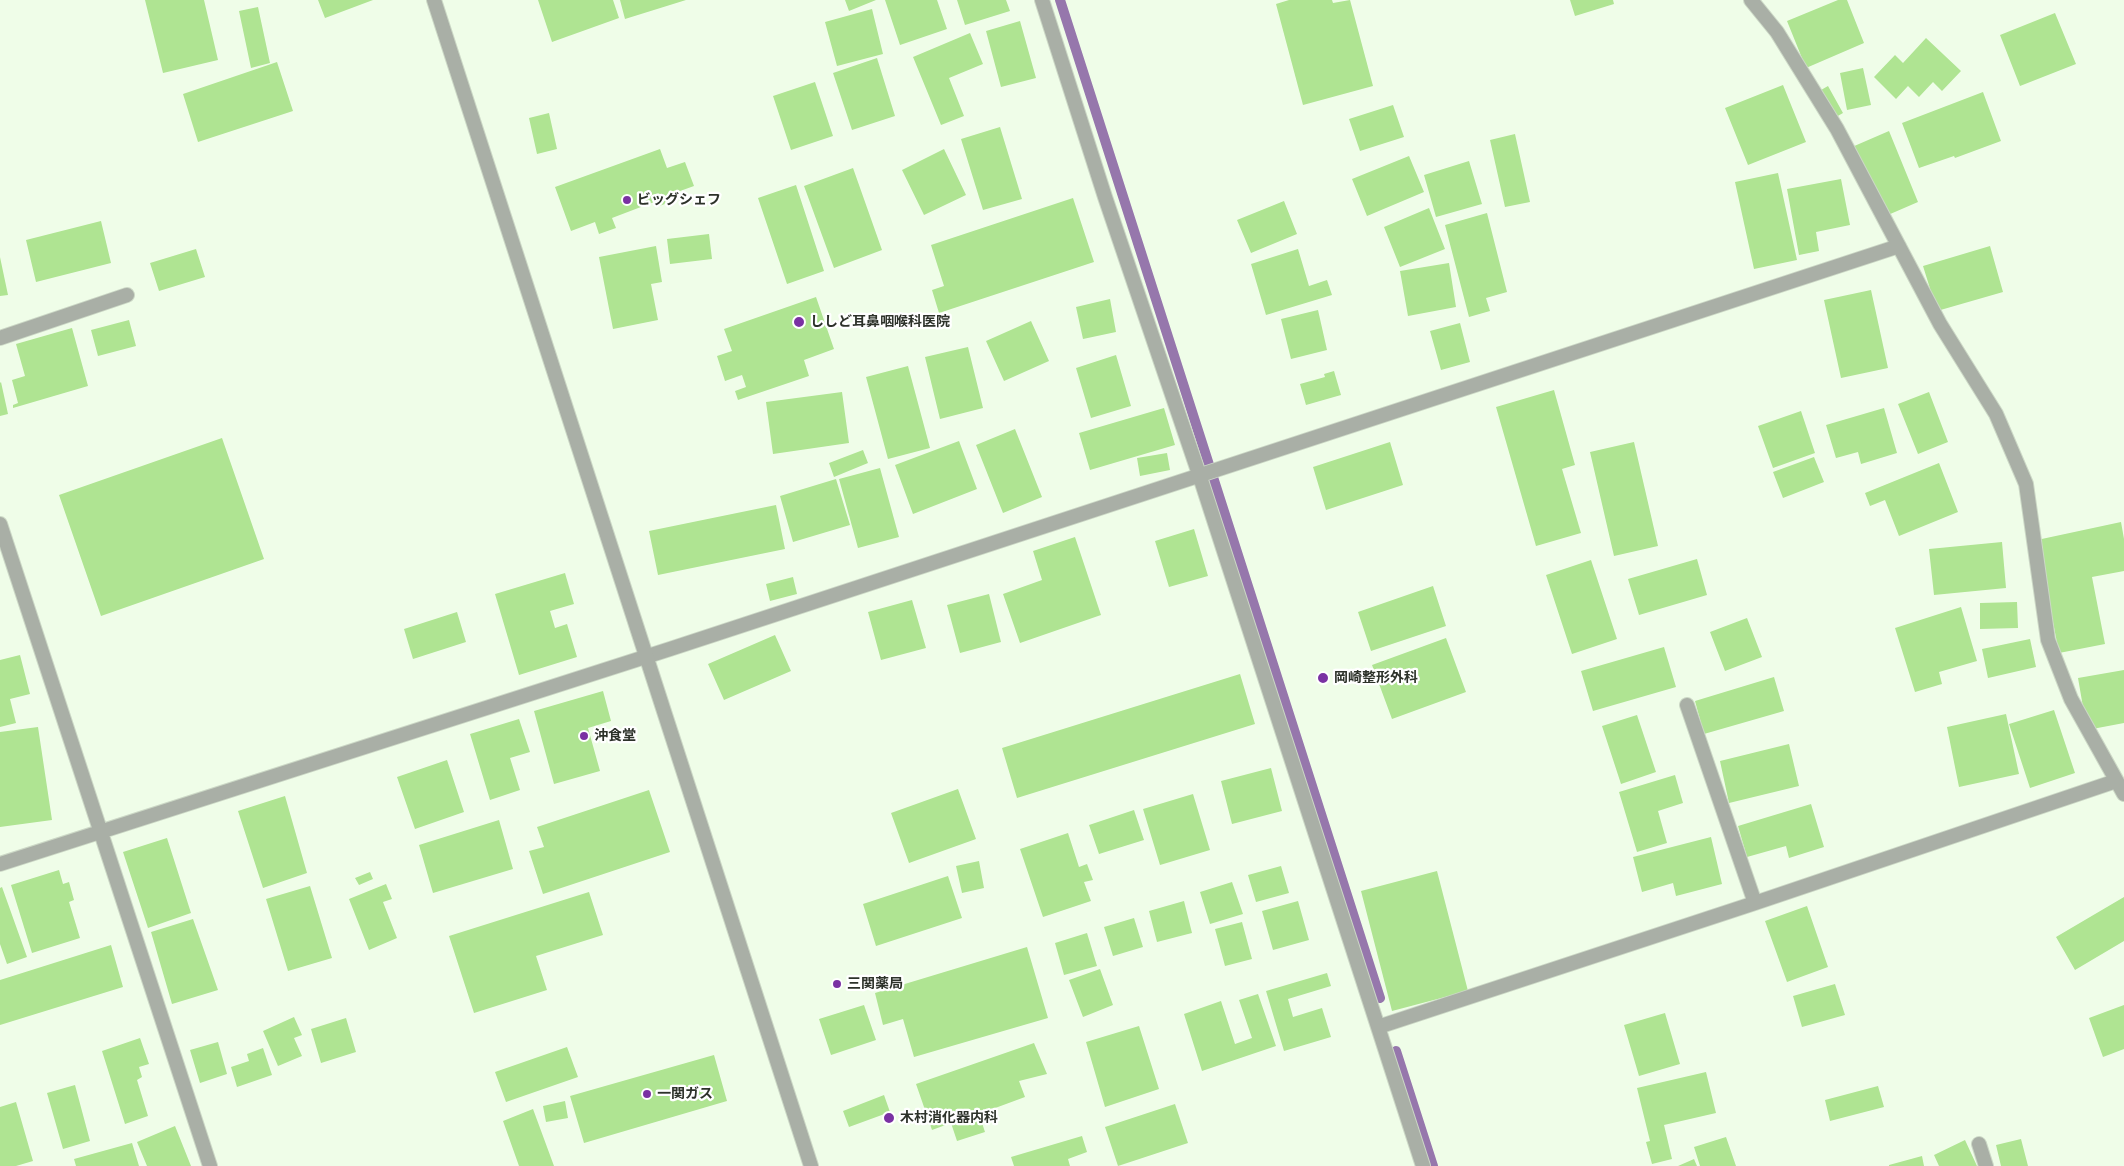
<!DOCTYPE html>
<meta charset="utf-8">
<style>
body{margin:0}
canvas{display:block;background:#effde8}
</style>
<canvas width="2124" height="1166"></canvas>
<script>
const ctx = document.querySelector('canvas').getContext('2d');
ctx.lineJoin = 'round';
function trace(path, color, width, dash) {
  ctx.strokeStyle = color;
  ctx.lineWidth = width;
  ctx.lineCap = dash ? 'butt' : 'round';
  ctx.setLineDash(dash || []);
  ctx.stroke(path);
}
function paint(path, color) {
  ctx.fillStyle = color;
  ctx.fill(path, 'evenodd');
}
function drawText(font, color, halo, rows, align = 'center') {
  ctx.font = font + ' Rubik,"Noto Sans JP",sans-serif';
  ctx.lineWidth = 4.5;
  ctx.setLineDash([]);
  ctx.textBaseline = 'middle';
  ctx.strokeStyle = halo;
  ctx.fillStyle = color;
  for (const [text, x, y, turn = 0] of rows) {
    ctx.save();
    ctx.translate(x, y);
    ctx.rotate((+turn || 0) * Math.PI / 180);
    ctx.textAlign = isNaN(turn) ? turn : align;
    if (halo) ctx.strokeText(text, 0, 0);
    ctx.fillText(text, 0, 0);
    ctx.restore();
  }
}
trace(new Path2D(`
 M1060,0L1380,998
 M1396,1051L1433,1166`), '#9677ac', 10);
paint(new Path2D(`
 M145,0H204L218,60L163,73Z
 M318,0H373L325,18Z
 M538,0H613L619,18L552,42Z
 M620,0H686L625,19Z
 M845,0H876L849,11Z
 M885,0H937L947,29L900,45Z
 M957,0H1006L1010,11L965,25Z
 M1289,0H1332L1333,3L1350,0L1373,86L1303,105L1276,4Z
 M1570,0H1613L1614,4L1575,16Z
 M1838,0H1847L1864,43L1806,68L1787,21Z
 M258,7L270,63L251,68L239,11Z
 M872,9L883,54L837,66L825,22Z
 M2055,13L2076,64L2020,86L2000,35Z
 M1020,21L1036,78L1001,87L986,31Z
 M970,33L983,64L949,78L964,116L941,125L913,57Z
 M1926,38L1961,71L1942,91L1933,82L1919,97L1908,86L1896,99L1874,77L1895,55L1903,63Z
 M877,58L895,116L852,130L833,73Z
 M277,62L293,111L198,142L183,94Z
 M1863,68L1871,105L1847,110L1840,73Z
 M815,82L833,136L791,150L773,96Z
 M1783,85L1806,142L1748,165L1725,108Z
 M1828,86L1843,113L1829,121L1814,94Z
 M1983,92L2001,141L1955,158L1954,156L1919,168L1902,123Z
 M1393,105L1404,137L1360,151L1349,119Z
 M549,113L557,149L537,154L529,118Z
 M1000,127L1022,199L983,210L961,139Z
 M1889,131L1918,202L1881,218L1852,147Z
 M1515,134L1530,202L1505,207L1490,140Z
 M660,149L667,168L685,162L694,186L669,195L671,202L656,207L654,202L612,218L616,228L599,234L595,222L571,231L555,187Z
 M944,149L966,195L924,215L902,170Z
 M1409,156L1424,192L1367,216L1352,179Z
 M1469,161L1482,204L1436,217L1424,175Z
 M853,168L882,250L834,268L804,186Z
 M1778,173L1797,260L1754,269L1735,182Z
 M1841,179L1850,225L1816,232L1819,251L1799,255L1787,189Z
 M796,185L824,271L787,284L758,198Z
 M1073,198L1094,262L939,313L932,290L944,286L931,245Z
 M1284,201L1297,234L1251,253L1237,220Z
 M1429,208L1445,249L1400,267L1384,227Z
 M1487,213L1507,292L1486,298L1490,311L1469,317L1445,225Z
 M101,221L111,263L36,282L26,240Z
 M709,234L712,259L670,264L667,239Z
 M656,246L662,282L651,284L658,320L613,329L599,257Z
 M1990,246L2003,292L1937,311L1923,266Z
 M196,249L205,277L159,291L150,263Z
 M1298,249L1309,286L1327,280L1332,295L1266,315L1251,264Z
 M0,257L8,295L0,296Z
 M1449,263L1456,307L1408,316L1400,271Z
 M1871,290L1888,368L1841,378L1824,300Z
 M816,297L834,349L804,360L809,376L738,400L735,391L746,387L742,375L725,381L717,356L732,351L724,329Z
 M1110,299L1116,332L1083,339L1076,307Z
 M1318,310L1327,350L1291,359L1281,319Z
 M129,320L136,346L98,356L91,330Z
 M1031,321L1049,361L1004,381L986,341Z
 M1460,323L1470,362L1441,370L1430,331Z
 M72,328L88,386L13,408V405L18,403L12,380L25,376L16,344Z
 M968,347L983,408L940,419L925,357Z
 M1116,355L1131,406L1091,418L1076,368Z
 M908,366L930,448L888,459L866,377Z
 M1334,371L1341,395L1306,405L1300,384L1325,377L1324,374Z
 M1,382L8,414L0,416V383Z
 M1554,390L1575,465L1562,469L1581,533L1536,546L1496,407Z
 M842,392L849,443L773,454L766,402Z
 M1929,392L1948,442L1918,454L1898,404Z
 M1164,408L1175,445L1090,470L1079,433Z
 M1884,408L1897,453L1861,464L1858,452L1836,458L1826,425Z
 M1801,411L1815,453L1773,468L1758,426Z
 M1015,429L1042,497L1003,513L976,445Z
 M222,438L264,559L101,616L59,495Z
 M959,441L977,489L913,514L895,465Z
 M1390,442L1403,485L1326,510L1313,467Z
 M1634,442L1658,546L1614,556L1590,452Z
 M863,450L868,463L834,477L829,463Z
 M1167,453L1170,470L1140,476L1137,458Z
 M1814,457L1824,482L1783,498L1773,472Z
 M1939,463L1958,512L1899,536L1885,500L1870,506L1865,493Z
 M880,468L899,537L858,548L839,479Z
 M836,479L850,525L793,542L780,496Z
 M776,505L785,549L658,575L649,531Z
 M2121,522L2124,539V571L2092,577L2105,644L2059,653L2037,540Z
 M1194,529L1208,576L1169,587L1155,541Z
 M1075,537L1101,615L1020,643L1003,594L1042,580L1033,551Z
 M2002,542L2006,588L1934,595L1929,549Z
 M1697,559L1707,595L1639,615L1628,579Z
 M1591,560L1617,639L1572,654L1546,575Z
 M565,573L574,604L550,611L555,628L567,624L577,657L519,675L495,594Z
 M793,577L797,594L770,601L766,584Z
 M1433,586L1446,626L1371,651L1358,612Z
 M989,594L1001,642L960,653L947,605Z
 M912,600L926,648L881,660L868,612Z
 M2017,602L2018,628L1980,629V603Z
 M1961,607L1977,661L1939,672L1942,684L1915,692L1895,628Z
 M457,612L466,642L413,659L404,629Z
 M1747,618L1762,657L1725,671L1710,632Z
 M775,635L791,671L724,700L708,664Z
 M1446,638L1466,692L1392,719L1372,665Z
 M2030,639L2036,667L1988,678L1982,649Z
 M1664,647L1676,687L1593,711L1581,671Z
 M20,655L30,694L10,699L16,723L0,727V660Z
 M2124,670V723L2087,730L2078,678Z
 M1240,674L1255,724L1017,798L1002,748Z
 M1774,677L1784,711L1704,734L1695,701Z
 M603,691L611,721L588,728L600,771L554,784L534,711Z
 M2054,710L2075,773L2030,788L2009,724Z
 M2006,714L2019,774L1959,787L1947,727Z
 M1637,715L1656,772L1621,784L1602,726Z
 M519,719L530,752L510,758L520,790L490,800L470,734Z
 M38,727L52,820L0,827V732Z
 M1789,744L1799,786L1729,803L1720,761Z
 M447,760L464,812L415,829L397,777Z
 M1271,768L1282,811L1232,824L1221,781Z
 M1675,775L1683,803L1658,811L1667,843L1637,852L1619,792Z
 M958,789L976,839L909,863L891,813Z
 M649,790L670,852L543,894L529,851L544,847L537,827Z
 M1193,794L1210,850L1160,865L1143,809Z
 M285,796L307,873L263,888L238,811Z
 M1811,804L1824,847L1789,858L1786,846L1747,857L1738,826Z
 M1134,810L1144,840L1099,854L1089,825Z
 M499,820L513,869L433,893L419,845Z
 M1068,833L1079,867L1087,864L1093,880L1084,882L1091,901L1043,917L1020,849Z
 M1711,837L1722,884L1676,896L1673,883L1642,892L1633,857Z
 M167,838L191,913L148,928L123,852Z
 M979,861L984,888L962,893L956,866Z
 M1281,866L1289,893L1256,902L1248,875Z
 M59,870L63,884L69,882L74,900L69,902L80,938L32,953L11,885Z
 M1437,871L1468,991L1392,1011L1361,891Z
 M370,872L373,879L359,885L355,878Z
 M948,876L962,918L876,946L863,904Z
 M1232,882L1243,914L1210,924L1200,892Z
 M386,884L392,899L383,902L397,938L369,950L349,899Z
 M310,886L332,958L288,971L266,899Z
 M2,887L27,957L7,964L0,944V888Z
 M589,892L603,935L536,956L547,990L474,1013L449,936Z
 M2124,897V941L2075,970L2056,937Z
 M1184,901L1192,933L1157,942L1149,911Z
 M1298,901L1309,940L1273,950L1262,911Z
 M1807,906L1828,967L1787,982L1765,921Z
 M1134,918L1143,947L1113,956L1104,927Z
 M193,919L218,990L172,1004L151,932Z
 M1242,922L1252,959L1225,966L1215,929Z
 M1087,933L1097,966L1064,975L1055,943Z
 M111,945L123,987L0,1025V980Z
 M1027,947L1048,1018L914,1057L903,1019L883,1025L875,993Z
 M1100,969L1113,1005L1083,1017L1069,980Z
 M1327,973L1331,986L1288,999L1293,1017L1322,1008L1331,1037L1284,1051L1266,991Z
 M1835,984L1845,1015L1802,1027L1793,996Z
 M1258,994L1276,1046L1202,1071L1184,1014L1221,1001L1235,1044L1252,1038L1239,1000Z
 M864,1005L876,1040L831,1055L819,1019Z
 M2124,1005V1049L2103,1057L2089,1018Z
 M1665,1013L1680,1064L1639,1076L1624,1025Z
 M294,1017L302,1035L294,1038L302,1056L278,1066L263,1031Z
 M346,1018L356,1052L321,1063L311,1029Z
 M1139,1026L1159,1089L1105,1107L1086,1042Z
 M140,1038L149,1064L139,1067L142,1077L137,1080L148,1116L125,1124L102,1051Z
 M218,1042L227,1074L200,1083L190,1050Z
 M1034,1043L1047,1074L1019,1081L1025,1097L979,1114L985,1132L957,1141L951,1123L932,1130L916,1084Z
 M567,1047L578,1077L506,1102L495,1072Z
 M263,1048L272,1075L237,1087L231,1067L249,1061L247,1054Z
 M714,1055L727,1101L584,1143L570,1096Z
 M1706,1072L1716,1113L1664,1125L1672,1159L1652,1164L1646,1142L1650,1141L1637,1088Z
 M75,1085L90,1141L63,1149L47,1093Z
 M1878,1086L1884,1107L1830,1121L1825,1100Z
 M884,1095L890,1112L849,1127L843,1111Z
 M565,1101L568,1118L546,1122L543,1106Z
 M16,1102L33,1161L16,1166H0V1107Z
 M1175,1104L1188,1143L1118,1166L1105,1127Z
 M533,1109L554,1166H519L503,1121Z
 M175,1126L191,1166H147L137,1142Z
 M1082,1136L1087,1152L1068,1159L1070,1166H1014L1011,1157Z
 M1726,1137L1736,1166H1700L1694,1147Z
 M2021,1139L2028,1166H2001L1996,1145Z
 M1965,1140L1977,1166H1939L1934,1155Z
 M132,1143L139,1166H76L74,1159Z
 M1922,1156L1924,1166H1889V1165Z
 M1694,1159L1697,1166H1678Z`), '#afe492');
const service = new Path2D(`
 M0,338L127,295`);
const minor = new Path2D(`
 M1042,0L1105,197L1200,477L1423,1166
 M1751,0L1777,32L1837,129L1940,324L1996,414L2026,484L2048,640L2071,699L2124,794
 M0,524L210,1166
 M1687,705L1755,903
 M0,864L670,649L1899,246
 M1378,1027L1755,903L2116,781
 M1979,1144L1986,1166`);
const tertiary = new Path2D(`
 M434,0L811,1166`);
trace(service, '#ccd8c6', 16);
trace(minor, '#ccd8c6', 16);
trace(tertiary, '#ccd8c6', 16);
trace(service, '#a9afa6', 14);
trace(minor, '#a9afa6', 14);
trace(tertiary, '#a9afa6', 14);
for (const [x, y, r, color] of [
 [627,200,5,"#7a31a3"],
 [799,322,6,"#7a31a3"],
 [1323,678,6,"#7a31a3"],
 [584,736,5,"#7a31a3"],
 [837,984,5,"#7a31a3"],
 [647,1094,5,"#7a31a3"],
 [889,1118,6,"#7a31a3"]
]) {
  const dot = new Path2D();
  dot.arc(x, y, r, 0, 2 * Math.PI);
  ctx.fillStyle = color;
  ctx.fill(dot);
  trace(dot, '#fff', 2);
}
drawText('bold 14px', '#2d322a', '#fff', [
 ["ビッグシェフ",637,200],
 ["ししど耳鼻咽喉科医院",810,322],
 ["岡崎整形外科",1334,678],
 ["沖食堂",594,736],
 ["三関薬局",847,984],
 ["一関ガス",657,1094],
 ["木村消化器内科",900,1118]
], 'left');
</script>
